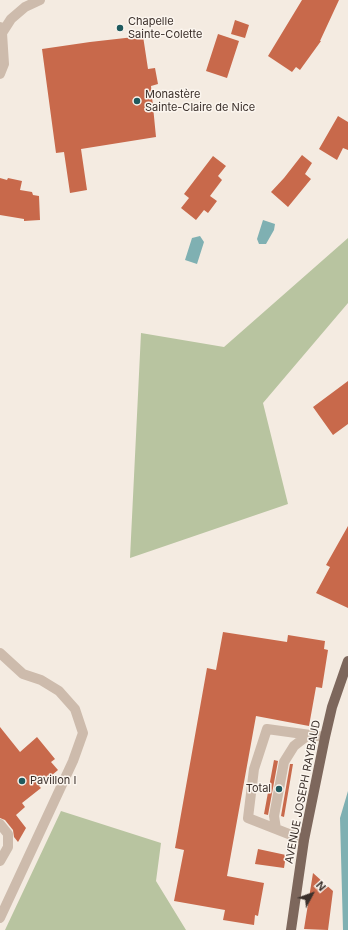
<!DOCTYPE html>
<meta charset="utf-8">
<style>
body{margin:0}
#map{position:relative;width:348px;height:930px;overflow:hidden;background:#f4ebe1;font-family:Inter,sans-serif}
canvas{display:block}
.north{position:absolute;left:292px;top:874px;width:40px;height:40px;-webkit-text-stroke:3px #fbf5ee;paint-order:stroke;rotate:49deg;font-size:11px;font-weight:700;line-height:16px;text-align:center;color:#3b302b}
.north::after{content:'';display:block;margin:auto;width:14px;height:18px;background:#3b302b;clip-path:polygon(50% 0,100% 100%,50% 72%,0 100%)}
</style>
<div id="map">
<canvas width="348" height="930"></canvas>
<div class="north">N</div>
</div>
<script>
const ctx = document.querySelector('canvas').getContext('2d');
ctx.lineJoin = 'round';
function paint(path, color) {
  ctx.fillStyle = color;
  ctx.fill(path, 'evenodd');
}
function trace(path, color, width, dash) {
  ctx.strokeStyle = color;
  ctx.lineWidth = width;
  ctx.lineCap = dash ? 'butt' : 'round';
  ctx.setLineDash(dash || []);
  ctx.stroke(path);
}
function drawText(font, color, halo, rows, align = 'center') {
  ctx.font = font + ' Inter,sans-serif';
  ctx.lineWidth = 3;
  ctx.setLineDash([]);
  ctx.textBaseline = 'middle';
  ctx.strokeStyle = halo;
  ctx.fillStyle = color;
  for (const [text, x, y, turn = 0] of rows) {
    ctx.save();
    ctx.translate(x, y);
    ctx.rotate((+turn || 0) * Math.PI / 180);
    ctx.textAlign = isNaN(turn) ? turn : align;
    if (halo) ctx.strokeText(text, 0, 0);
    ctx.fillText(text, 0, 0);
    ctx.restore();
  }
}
paint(new Path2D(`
 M348,238V303L263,403L288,504L130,558L141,333L224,347Z
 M61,811L161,843L156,881L186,930H5Z`), '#b8c4a0');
paint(new Path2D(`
 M263,220L275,224L274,230L266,244H259L257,239Z
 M200,236L204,242L197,264L185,260L192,238Z
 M348,791V930H343L340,818Z`), '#7fb0b2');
paint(new Path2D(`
 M302,0H339L320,41H321L300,70L296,67L292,72L268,56Z
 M235,20L249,25L245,38L231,34Z
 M218,34L239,41L227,78L206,71Z
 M143,36L148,69L155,68L158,84L151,86L156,137L81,149L87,190L70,193L64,152L56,153L42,49L90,42Z
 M338,116L348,122V150L343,148L337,160L319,149Z
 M302,155L312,163L305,174L311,179L288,207L271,192L284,178Z
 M213,156L226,166L218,176L222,180L210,196L217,201L208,213L204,210L196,220L181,208L189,198L184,194Z
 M0,178L7,180L8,178L22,181L20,190L32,192L33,195L39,196L40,220L24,221V219L0,215Z
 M348,381V424L333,435L313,407Z
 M348,526V608L316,593L330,567L326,565Z
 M223,632L287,642L288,635L325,641L324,649L328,650L322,688L316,687L309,726L256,716L227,876L264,883L258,916L255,915L254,925L223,920L225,910L174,901L184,850L175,848L207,668L216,670Z
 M0,727L20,752L37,737L55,759L51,762L58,770L39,786L41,788L22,803L25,807L16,815L26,828L18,842L14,837L13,830L5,820L0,818Z
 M274,760L278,761L268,815L264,814Z
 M290,764H293L284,817L281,816Z
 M258,849L286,855L284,868L255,864Z
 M313,873L333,891L328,930L304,929Z`), '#c8694b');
trace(new Path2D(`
 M2,33L11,19L25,7L40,0
 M0,74L4,64L2,33L0,27
 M0,653L23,674L41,680L59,691L75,709L83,733L73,761L0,918
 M0,824L8,834V847L0,861
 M276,829L274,816L284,762L294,746L308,735
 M304,840L248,818L254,769L267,729L325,737`), '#cdbbac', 10);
trace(new Path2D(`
 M291,930L304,840L325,737L332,707L348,661`), '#7d675c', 10);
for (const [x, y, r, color] of [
 [120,28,4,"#1f5a5e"],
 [137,101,4,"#1f5a5e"],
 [22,781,4,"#1f5a5e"],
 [279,789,4,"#1f5a5e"]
]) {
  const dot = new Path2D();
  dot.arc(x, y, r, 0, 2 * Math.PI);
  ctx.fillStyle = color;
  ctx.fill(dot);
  trace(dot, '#fbf5ee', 1.5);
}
drawText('11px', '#3b302b', '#fbf5ee', [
 ["Chapelle",128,22],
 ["Sainte-Colette",128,35],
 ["Monastère",145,95],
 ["Sainte-Claire de Nice",145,108],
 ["Pavillon I",30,781],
 ["Total",271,789,"right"]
], 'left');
drawText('11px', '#3b302b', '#fbf5ee', [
 ["AVENUE JOSEPH RAYBAUD",303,792,-79]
]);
</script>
